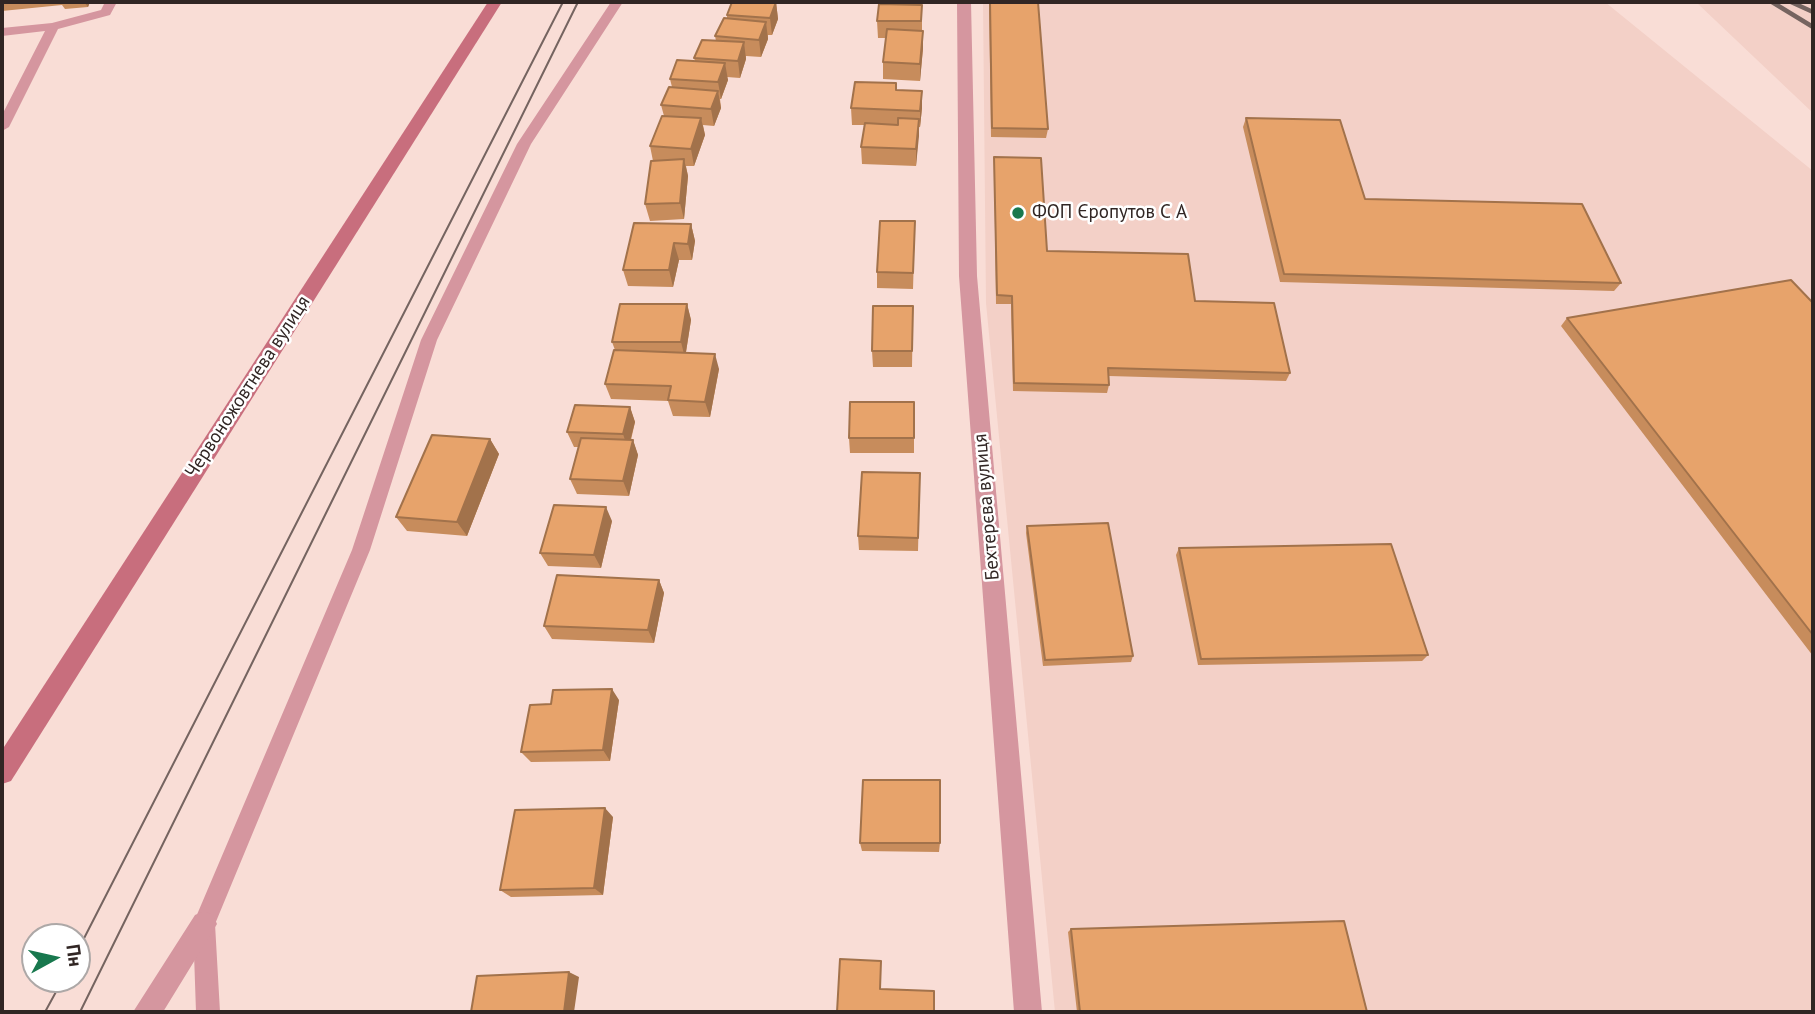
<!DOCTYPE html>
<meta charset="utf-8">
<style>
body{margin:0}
#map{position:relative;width:1815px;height:1014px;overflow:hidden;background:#f9ddd6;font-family:"PT Sans",sans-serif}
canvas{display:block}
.frame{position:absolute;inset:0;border:4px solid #312624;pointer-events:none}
.north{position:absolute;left:21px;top:923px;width:70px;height:70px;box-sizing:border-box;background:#fff;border:2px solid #ada8a7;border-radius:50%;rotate:82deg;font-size:19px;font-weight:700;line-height:28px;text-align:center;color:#312624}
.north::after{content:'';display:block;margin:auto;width:24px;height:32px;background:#18784e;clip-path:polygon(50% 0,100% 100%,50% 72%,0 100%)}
</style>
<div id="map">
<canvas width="1815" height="1014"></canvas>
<div class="frame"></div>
<div class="north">Пн</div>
</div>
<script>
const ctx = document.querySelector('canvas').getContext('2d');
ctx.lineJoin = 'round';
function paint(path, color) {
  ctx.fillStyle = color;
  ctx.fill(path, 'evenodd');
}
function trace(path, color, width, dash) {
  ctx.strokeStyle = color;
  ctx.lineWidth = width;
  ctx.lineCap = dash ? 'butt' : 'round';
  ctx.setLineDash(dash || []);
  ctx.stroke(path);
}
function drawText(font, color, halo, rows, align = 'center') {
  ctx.font = font + ' "PT Sans",sans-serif';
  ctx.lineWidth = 5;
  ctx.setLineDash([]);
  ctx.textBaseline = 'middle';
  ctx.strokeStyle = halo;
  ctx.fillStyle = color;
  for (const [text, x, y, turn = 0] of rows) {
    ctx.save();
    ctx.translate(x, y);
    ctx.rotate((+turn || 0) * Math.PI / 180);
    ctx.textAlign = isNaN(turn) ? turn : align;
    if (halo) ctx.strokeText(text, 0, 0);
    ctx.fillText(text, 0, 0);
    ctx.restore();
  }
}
paint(new Path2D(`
 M983,2H1605L1813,171V1012H1055L986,303Z
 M1696,2H1813V113L1755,58Z`), '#f3d0c7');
paint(new Path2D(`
 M105,2H117L110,15L58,29L9,127L2,131V115L45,31L2,36V28L52,23L101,10Z
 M611,2H623L531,144L437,340L370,550L215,924L220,1012H196L193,924L352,550L421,340L517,144Z`), '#d5969f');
paint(new Path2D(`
 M957,2H971L977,276L1042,1012H1014L959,276Z
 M204,911L213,915L217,924L163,1012H133L195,915Z`), '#d5969f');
paint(new Path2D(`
 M488,2H502L11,781L2,784V750Z`), '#c86e7d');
trace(new Path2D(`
 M77,952L563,2
 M45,1012L63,979
 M80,1012L578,2`), '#756460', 2);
trace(new Path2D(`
 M1772,2L1813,27
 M1791,2L1813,12`), '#756460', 4.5);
paint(new Path2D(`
 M2,2H90L88,7L65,9L62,5L2,11Z
 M776,2L778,19L772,35H768V39L761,57L746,56V59L740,78L727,77L728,80L721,99H720L721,108L714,126L703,125L705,135L694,166H686L688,176L684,219L650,221L645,204L653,161L650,146L664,116L661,105L672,87L670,79L695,61L694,58L716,41L715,36L727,18V15Z
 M989,2H1038L1048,129L1046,138L991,137Z
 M922,5V31H923V48L920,81L883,79V62L886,38H878L877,21Z
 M896,83L897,90L922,91V108L920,127H919L916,166L862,164L861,147L865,125H852L851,108Z
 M1246,118L1365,199L1621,283L1614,291L1280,282L1243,127Z
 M994,157L1047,251L1195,301L1290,373L1286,381L1109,376V385L1107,393L1013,391L1011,304H996Z
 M915,221L913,289L877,288V272Z
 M691,224L695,241L692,260H679L673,287L628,286L623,270Z
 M1813,303V656L1561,326L1567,318Z
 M687,304L691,320L686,352L719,369L710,417L673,416L668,401L611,399L605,384L615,350L612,342Z
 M913,306L912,367H873L872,351Z
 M914,402V453H850L849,438Z
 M630,407L635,422L631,440H633L638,455L629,496L577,494L570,479L579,447H574L567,432Z
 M490,439L499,454L467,536L407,531L396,517Z
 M920,473L918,551L859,550L858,536Z
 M612,521L601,568L548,566L540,553Z
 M1027,526L1133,656L1131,662L1043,666L1026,533Z
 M1179,548L1428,655L1422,661L1198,665L1176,555Z
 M659,580L664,593L654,643L552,639L544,626Z
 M619,700L610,761L531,762L521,752Z
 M613,817L603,895L511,897L500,890Z
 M860,843H940L939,852L862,851Z
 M1071,929L1367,1012H1077L1068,932Z`), '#c78c5c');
paint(new Path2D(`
 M84,2H90L88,7Z
 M776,2L778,19L772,35L770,18Z
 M766,22L768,39L761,57L759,40Z
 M923,31V48L920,81V64Z
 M744,42L746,59L740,78L738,61Z
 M725,63L728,80L721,99L718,82Z
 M718,91L721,108L714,126L711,109Z
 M922,91V108L920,127V111Z
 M701,118L705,135L694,166L691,149Z
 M919,119V136L916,166V149Z
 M684,159L688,176L684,219L680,203Z
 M691,224L695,241L692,260L688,244Z
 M674,243L679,260L673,287L669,270Z
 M687,304L691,320L685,358L681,342Z
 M715,354L719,369L710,417L705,402Z
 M630,407L635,422L628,449L623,434Z
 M490,439L499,454L467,536L457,522Z
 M633,440L638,455L629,496L623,481Z
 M606,507L612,521L601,568L594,555Z
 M659,580L664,593L654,643L648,630Z
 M612,689L619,700L610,761L603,750Z
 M605,808L613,817L603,895L594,888Z
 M569,972L579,977L574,1012H564Z`), '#a2724b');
const building = new Path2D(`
 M732,2H776L770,18L727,15Z
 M990,2H1038L1048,129L992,128Z
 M879,4L922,5L921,21H877Z
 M724,18L766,22L759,40L715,36Z
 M887,29L923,31L920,64L883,62Z
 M702,40L744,42L738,61L694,58Z
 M677,60L725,63L718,82L670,79Z
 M855,82L896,83V90L922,91L920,111L851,108Z
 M669,87L718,91L711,109L661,105Z
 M662,116L701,118L691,149L650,146Z
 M898,118L919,119L916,149L861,147L865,123L898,125Z
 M1246,118L1340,120L1365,199L1582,204L1621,283L1284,274Z
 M994,157L1041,158L1047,251L1188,254L1195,301L1274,303L1290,373L1108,368L1109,385L1014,383L1012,296L997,295Z
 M684,159L680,203L645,204L651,161Z
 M880,221H915L913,273L877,272Z
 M634,223L691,224L688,244L674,243L669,270H623Z
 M1791,280L1813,303V635L1567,318Z
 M620,304H687L681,342H612Z
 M873,306H913L912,351H872Z
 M614,350L715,354L705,402L668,400L671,386L605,384Z
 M850,402H914V438H849Z
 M575,405L630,407L623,434L567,432Z
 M432,435L490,439L457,522L396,517Z
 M581,438L633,440L623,481L570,479Z
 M862,472L920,473L918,538L858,536Z
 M554,505L606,507L594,555L540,553Z
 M1108,523L1133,656L1045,660L1027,526Z
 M1391,544L1428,655L1201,659L1179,548Z
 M557,575L659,580L648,630L544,626Z
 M612,689L603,750L521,752L530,705L551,704L553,690Z
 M863,780H940V843H860Z
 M605,808L594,888L500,890L515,810Z
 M1344,921L1367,1012H1080L1071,929Z
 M840,959L881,961L880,989L934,991V1012H837Z
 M569,972L564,1012H471L477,976Z`);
paint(building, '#e7a36b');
trace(building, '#a2724b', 2);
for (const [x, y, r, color] of [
 [1018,213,7,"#18784e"]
]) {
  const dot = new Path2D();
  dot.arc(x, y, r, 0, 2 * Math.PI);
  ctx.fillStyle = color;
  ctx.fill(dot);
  trace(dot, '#fff', 2.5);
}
drawText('19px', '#312624', '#fff', [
 ["ФОП Єропутов С А",1032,213]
], 'left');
drawText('19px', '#312624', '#fff', [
 ["Червоножовтнева вулиця",248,387,-57],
 ["Бехтерєва вулиця",987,507,-95]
]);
</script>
